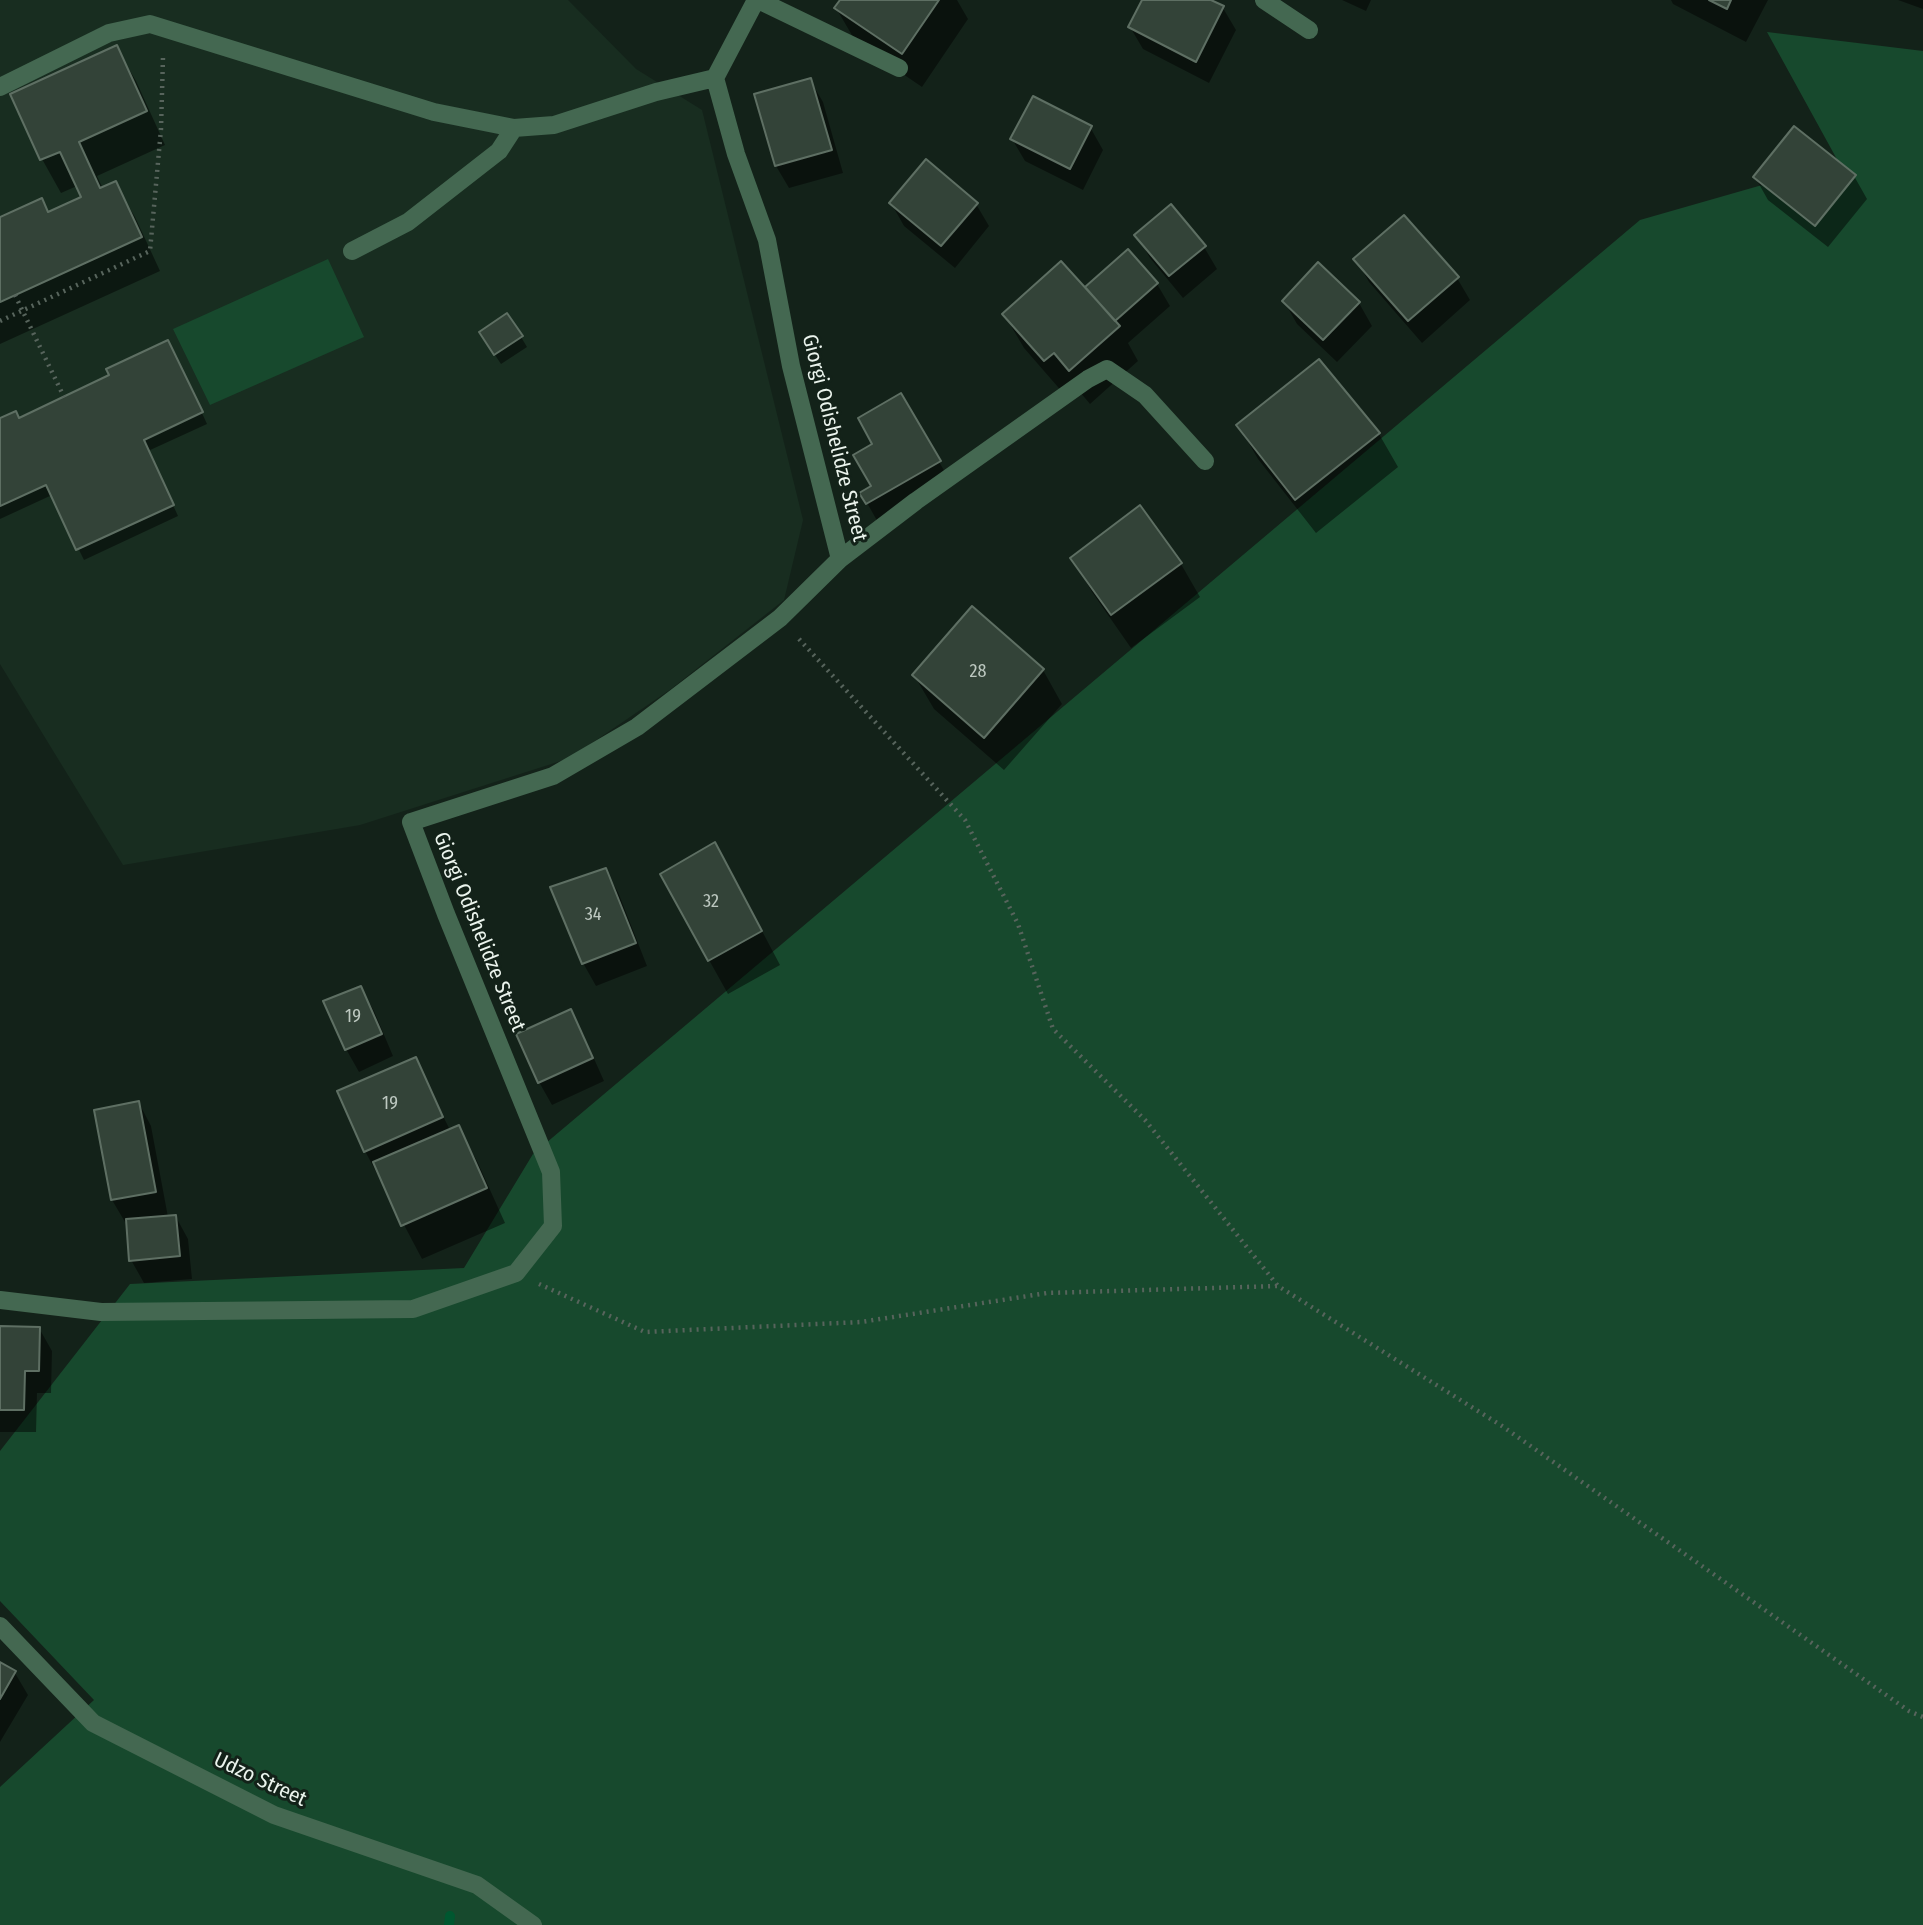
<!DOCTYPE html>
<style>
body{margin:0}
canvas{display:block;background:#132219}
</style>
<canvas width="1923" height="1925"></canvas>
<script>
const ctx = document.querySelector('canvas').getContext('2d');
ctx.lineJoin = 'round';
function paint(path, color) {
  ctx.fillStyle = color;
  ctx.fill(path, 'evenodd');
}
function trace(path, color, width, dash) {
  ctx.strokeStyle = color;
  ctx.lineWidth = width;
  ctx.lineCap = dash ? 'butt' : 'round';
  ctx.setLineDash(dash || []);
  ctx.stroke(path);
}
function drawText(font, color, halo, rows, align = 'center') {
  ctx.font = font + ' "Fira Sans Condensed",sans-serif';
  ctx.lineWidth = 6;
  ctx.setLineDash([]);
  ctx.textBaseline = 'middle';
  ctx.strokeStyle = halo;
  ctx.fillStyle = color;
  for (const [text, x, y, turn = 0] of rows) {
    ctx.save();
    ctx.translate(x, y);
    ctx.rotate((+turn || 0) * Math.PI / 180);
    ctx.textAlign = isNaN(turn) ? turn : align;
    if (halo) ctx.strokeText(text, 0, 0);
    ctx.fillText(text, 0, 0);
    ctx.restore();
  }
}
paint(new Path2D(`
 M0,0H568L636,69L702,110L803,520L784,600L671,689L570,758L360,825L123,865L0,664Z`), '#182d20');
paint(new Path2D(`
 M1767,32L1923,51V1925H0V1787L94,1700L0,1601V1451L130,1284L464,1268L533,1154L1640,220L1839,163Z
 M328,259L364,337L210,405L173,329Z`), '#17492d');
paint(new Path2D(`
 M842,0H957L968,19L922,87L856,42L836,8Z
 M1144,0H1208L1223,8L1236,30L1209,83L1143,49L1130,27Z
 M1342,0H1371L1366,11Z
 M1671,0H1768L1746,42L1673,4Z
 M1898,0H1923V9Z
 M116,47L136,81L165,145L97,176L103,189L115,184L135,217L160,271L0,344V219L49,214L83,198L77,186L61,193L42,159Z
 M810,80L823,102L843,173L789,188L776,166Z
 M1090,127L1103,150L1083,190L1025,161L1012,139Z
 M1854,176L1867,199L1828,247L1768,200L1755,177Z
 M891,203L976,204L989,226L955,268L904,226Z
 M1137,235L1204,247L1217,269L1183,298L1150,258Z
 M1128,251L1157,284L1170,306L1128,343L1138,361L1090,404L1074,385L1064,394L1024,348L1004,314L1085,290Z
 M1356,259L1457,278L1470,300L1422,343L1369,282Z
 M1284,301L1359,303L1372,326L1337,362L1297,324Z
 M521,337L527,347L501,364L487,343Z
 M174,352L207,424L148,451L178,516L84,560L52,495L0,519V420H19L112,376Z
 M900,395L952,484L880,526L862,494L873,487L875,444Z
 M1239,426L1379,434L1398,467L1316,533L1258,459Z
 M1072,558L1181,564L1200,597L1131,648L1092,592Z
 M1043,670L1062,704L1004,770L934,709L914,675Z
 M605,870L618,892L647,966L596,986L583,963Z
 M734,878L780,965L728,994L709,960Z
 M361,988L374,1011L393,1056L359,1072L346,1049Z
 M570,1011L583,1034L604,1081L552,1105L539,1082Z
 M415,1060L450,1130L458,1127L477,1161L505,1223L422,1259L365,1151Z
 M139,1103L151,1126L168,1217H176L188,1239L192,1279L144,1283L131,1260L128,1222H125L112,1200L97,1111Z
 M0,1328H39L52,1351L51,1393H37L36,1432H0Z
 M0,1664L15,1673L28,1695L0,1742Z`), '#0007');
trace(new Path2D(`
 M449,1925L450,1916`), '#005730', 10);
const building = new Path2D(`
 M840,0H939L902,54L834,8Z
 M1142,0H1211L1224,6L1196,62L1128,27Z
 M1709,0H1731L1727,9Z
 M117,45L147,111L79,142L100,188L116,181L142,237L0,302V217L42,198L48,212L81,197L60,152L40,160L10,94Z
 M811,78L832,150L775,166L754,94Z
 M1033,96L1092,126L1070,169L1010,139Z
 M1794,126L1856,175L1815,226L1753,177Z
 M926,159L978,203L941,246L889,203Z
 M1171,204L1206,246L1169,276L1134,235Z
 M1404,215L1459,277L1408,321L1353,259Z
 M1128,249L1158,283L1115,321L1085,287Z
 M1061,261L1120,326L1069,371L1054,353L1044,361L1002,314Z
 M1318,262L1360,302L1323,340L1282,301Z
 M507,313L523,336L494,355L479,332Z
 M168,340L203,412L144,440L174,505L76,550L46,485L0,506V418L16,411L19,418L109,375L106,369Z
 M1319,359L1380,433L1295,500L1236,425Z
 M901,393L941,461L866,504L859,493L871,486L853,455L872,444L858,418Z
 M1140,505L1182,563L1111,615L1070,558Z
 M972,606L1044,669L984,738L912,675Z
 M715,842L762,931L708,961L660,874Z
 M606,868L636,943L582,964L550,887Z
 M361,986L382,1034L345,1050L323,1001Z
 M571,1009L593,1058L538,1083L516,1034Z
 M416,1057L443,1117L364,1152L337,1091Z
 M139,1101L156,1192L111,1200L94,1110Z
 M459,1125L487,1188L401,1226L373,1162Z
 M176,1215L180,1256L129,1261L126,1219Z
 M0,1326L40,1327L39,1371H25L24,1410H0Z
 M0,1662L16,1671L0,1699Z`);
paint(building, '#334338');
trace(building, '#5e6f63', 2);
trace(new Path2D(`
 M15,295L64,397
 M0,321L150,251L161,129L163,57
 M799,639L965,820L1018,924L1053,1029L1145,1120L1278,1286L1502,1426L1909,1711L1923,1717
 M539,1284L645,1332L861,1322L1047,1293L1277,1286`), '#57645c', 4.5, [2, 5]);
trace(new Path2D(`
 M758,0L899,68
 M1264,0L1309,30
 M0,87L109,33L150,24L434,112L514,128L554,125L656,92L715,78
 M352,251L408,222L499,151L514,128
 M840,559L916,501L1088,379L1107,369L1145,395L1205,461
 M0,1300L101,1312L413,1309L516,1273L553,1226L551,1172L446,914L411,822L553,776L637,727L780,618L840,559L791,366L767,240L736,154L715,78L756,0
 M0,1626L93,1723L274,1815L477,1885L533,1925`), '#446851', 18);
drawText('18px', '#bdc8c0', null, [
 ["28",978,672],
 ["32",711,902],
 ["34",593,915],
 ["19",353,1017],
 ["19",390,1104]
]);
drawText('21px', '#ebf4ed', '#132219', [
 ["Giorgi Odishelidze Street",834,438,76],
 ["Giorgi Odishelidze Street",479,932,68],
 ["Udzo Street",260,1780,25]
]);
</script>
